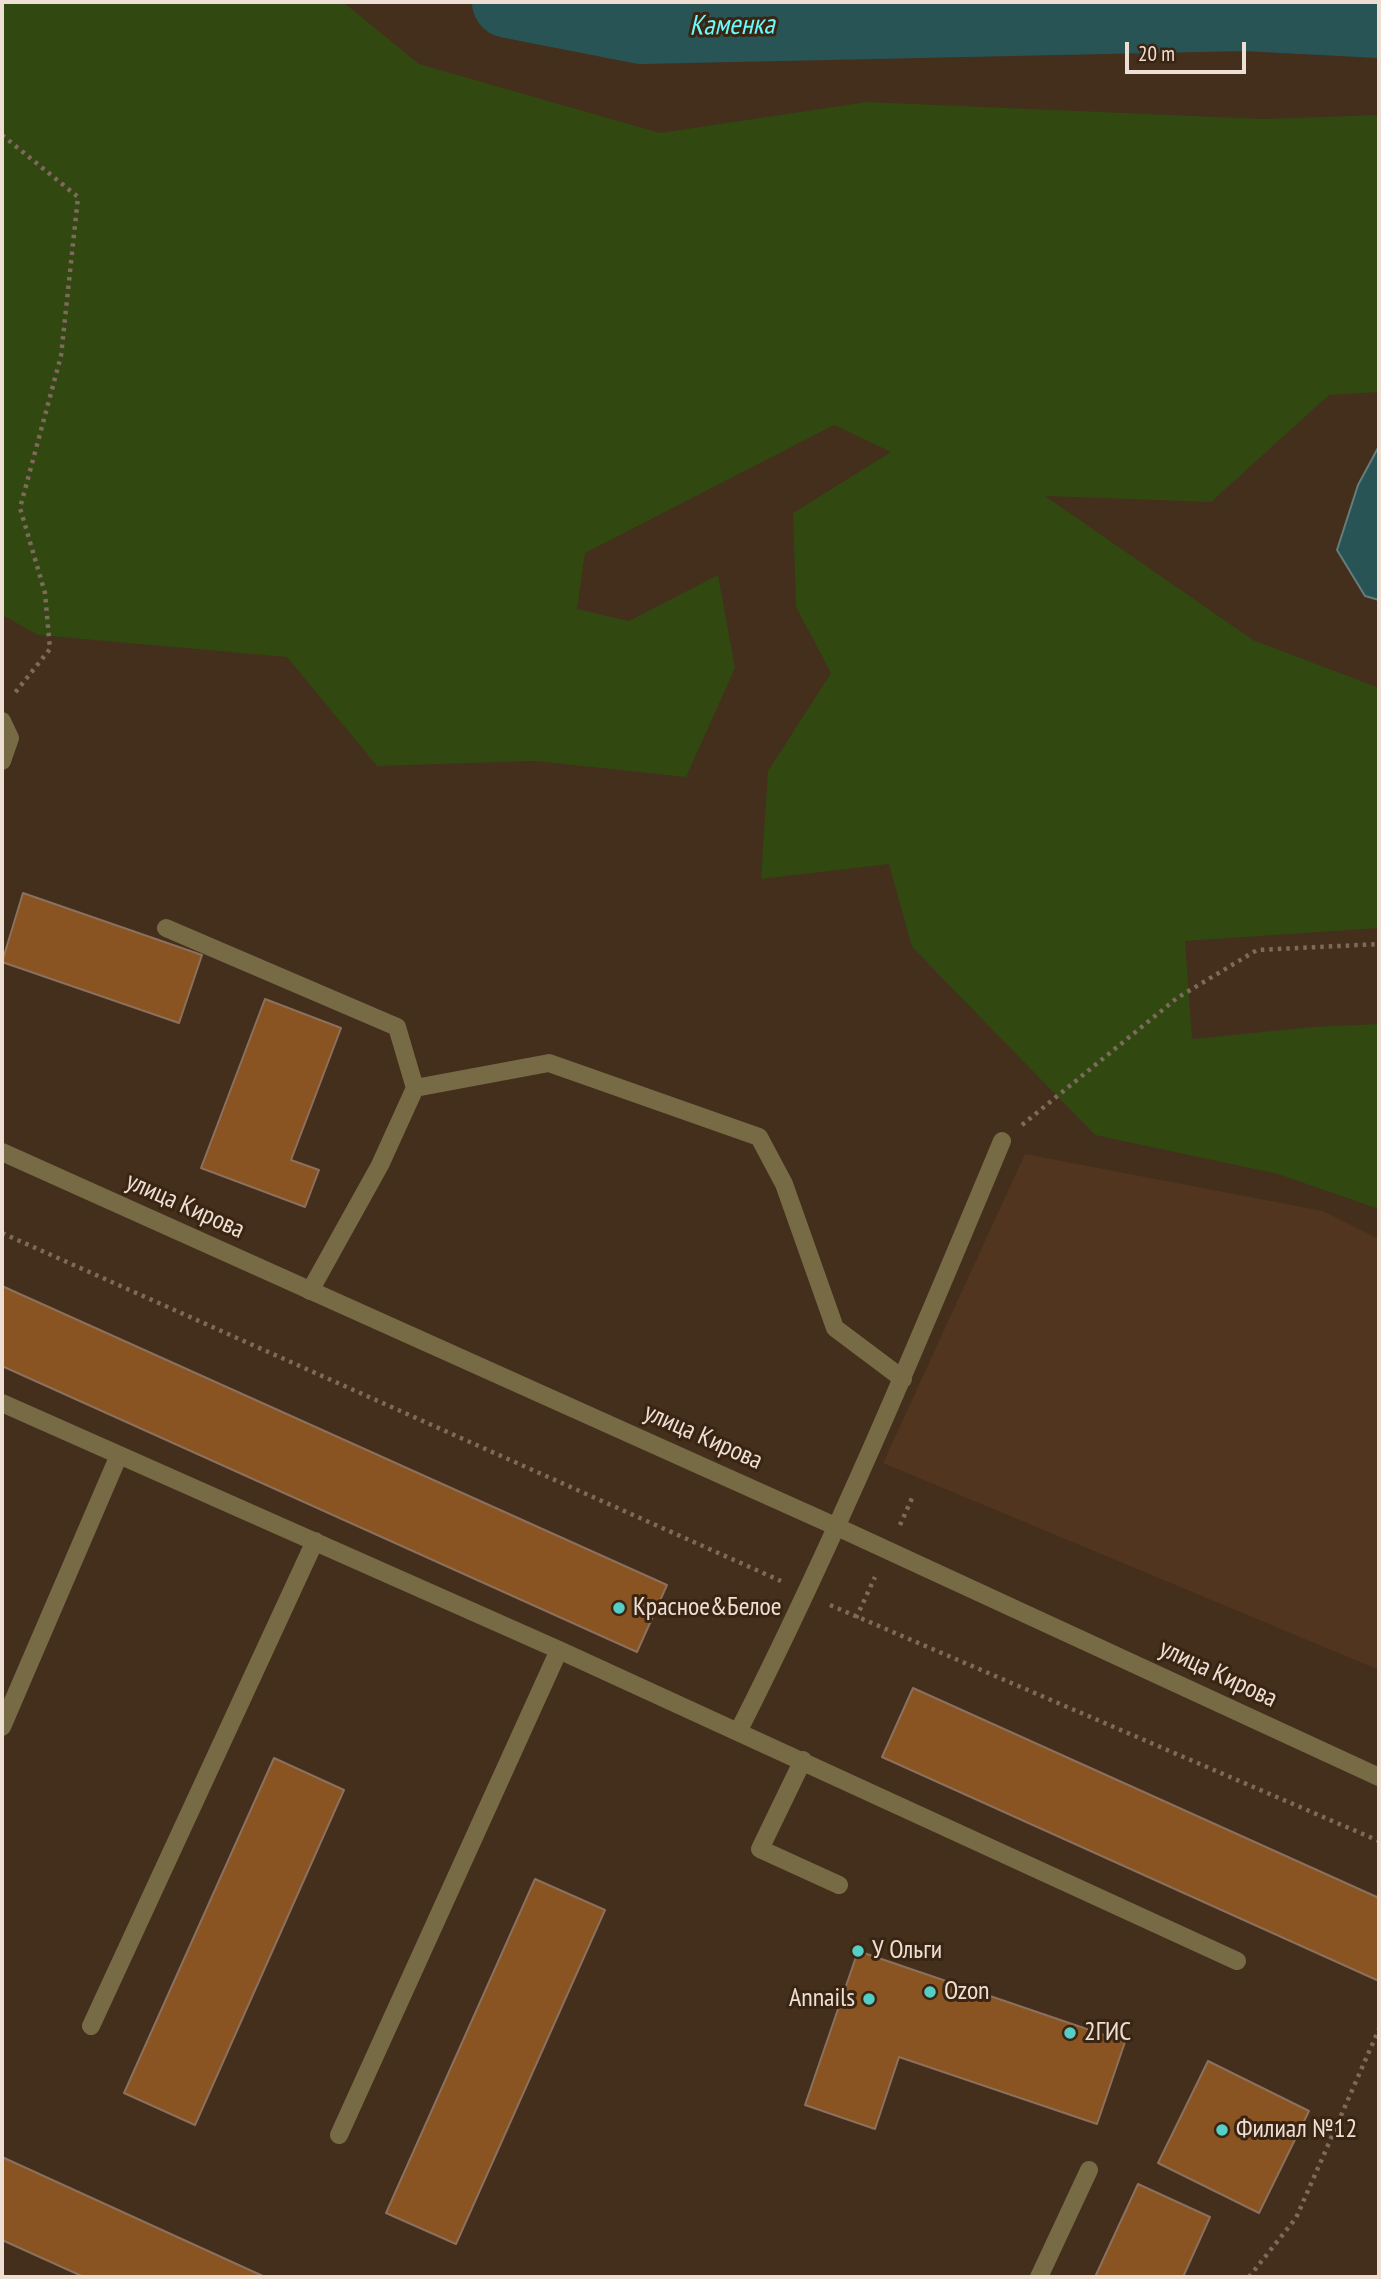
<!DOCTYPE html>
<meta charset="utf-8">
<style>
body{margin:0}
#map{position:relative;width:1381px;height:2279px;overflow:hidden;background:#442e1c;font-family:"PT Sans Narrow",sans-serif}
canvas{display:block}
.frame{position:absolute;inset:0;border:4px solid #eedfd5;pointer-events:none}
.scale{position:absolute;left:1125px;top:42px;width:121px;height:32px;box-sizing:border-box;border:4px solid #eedfd5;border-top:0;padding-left:9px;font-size:21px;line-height:24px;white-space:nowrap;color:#eedfd5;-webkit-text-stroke:5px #3a2412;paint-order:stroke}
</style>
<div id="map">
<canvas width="1381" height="2279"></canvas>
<div class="frame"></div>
<div class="scale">20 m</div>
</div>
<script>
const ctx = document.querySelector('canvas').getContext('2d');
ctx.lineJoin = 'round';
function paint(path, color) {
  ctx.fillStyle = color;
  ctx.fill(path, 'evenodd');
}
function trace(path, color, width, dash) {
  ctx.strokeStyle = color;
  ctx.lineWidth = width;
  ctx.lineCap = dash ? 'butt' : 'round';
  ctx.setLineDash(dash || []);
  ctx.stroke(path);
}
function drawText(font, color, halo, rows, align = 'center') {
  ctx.font = font + ' "PT Sans Narrow",sans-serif';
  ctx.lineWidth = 6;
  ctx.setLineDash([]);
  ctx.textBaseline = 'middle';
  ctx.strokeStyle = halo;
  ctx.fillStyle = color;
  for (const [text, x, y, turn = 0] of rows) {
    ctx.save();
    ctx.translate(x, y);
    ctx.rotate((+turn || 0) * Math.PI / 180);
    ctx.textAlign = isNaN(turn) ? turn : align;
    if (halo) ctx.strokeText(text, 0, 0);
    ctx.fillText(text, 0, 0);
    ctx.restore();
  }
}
paint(new Path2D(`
 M1025,1154L1323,1211L1379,1239V1670L883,1463Z`), '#51351e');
paint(new Path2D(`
 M2,2H343L419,64L660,133L867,102L1264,119L1379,115V392L1329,395L1211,502L1045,496L1253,640L1379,688V928L1185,941L1192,1039L1312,1027L1379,1024V1209L1278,1174L1095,1135L912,947L889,864L761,879L768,771L831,673L796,607L793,513L891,452L834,425L585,553L577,609L629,621L718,575L735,668L686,777L535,761L377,766L287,657L38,635L2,615Z`), '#314811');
const water = new Path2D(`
 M1379,446V600L1365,596L1337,550L1358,485Z`);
paint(water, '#295455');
trace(water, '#647e7b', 2);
trace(new Path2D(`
 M508,2L641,28L1245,15L1379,22`), '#295455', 72);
const building = new Path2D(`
 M23,893L202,955L179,1023L2,962Z
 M265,999L341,1028L291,1160L319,1170L305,1207L201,1168Z
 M2,1286L667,1585L637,1652L2,1366Z
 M913,1688L1379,1898V1981L882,1757Z
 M274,1758L344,1790L195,2125L124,2093Z
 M535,1879L605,1910L456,2244L386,2213Z
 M858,1951L1125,2042L1097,2124L899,2057L875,2129L805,2105Z
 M1208,2061L1309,2111L1259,2213L1158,2163Z
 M2,2157L265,2277H84L2,2240Z
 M1138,2184L1210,2217L1183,2277H1095Z`);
paint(building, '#8a5322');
trace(building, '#8b715d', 2);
trace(new Path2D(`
 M2,135L78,197L61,356L20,508L45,593L50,649L14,694
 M1022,1125L1177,998L1257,950L1379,944
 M2,1233L781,1581
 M900,1525L913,1496
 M830,1605L1379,1841
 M856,1618L875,1577
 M1249,2277L1296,2218L1379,2029`), '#7e6a5b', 4.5, [3.5, 5]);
trace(new Path2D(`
 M2,721L10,738L2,761
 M166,928L397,1027L415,1088L380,1165L310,1291
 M415,1088L549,1063L759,1137L784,1184L835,1328L903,1379
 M2,1403L559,1650L1237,1961
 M2,1727L119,1455
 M738,1732C836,1539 919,1340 1002,1141
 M803,1760L760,1849L839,1885
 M91,2026L315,1541
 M339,2135L559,1650
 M1039,2277L1089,2170`), '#776b46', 18);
trace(new Path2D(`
 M2,1152L835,1526L1379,1777`), '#776b46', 18);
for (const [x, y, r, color] of [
 [619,1608,7,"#55cec5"],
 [858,1951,7,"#55cec5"],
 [930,1992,7,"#55cec5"],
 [869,1999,7,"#55cec5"],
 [1070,2033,7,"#55cec5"],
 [1222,2130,7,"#55cec5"]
]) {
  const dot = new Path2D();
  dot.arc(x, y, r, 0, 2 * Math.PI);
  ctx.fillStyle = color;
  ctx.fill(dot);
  trace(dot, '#3a2412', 2.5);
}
drawText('26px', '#eedfd5', '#3a2412', [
 ["улица Кирова",185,1206,24],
 ["улица Кирова",703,1437,24],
 ["улица Кирова",1218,1674,25]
]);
drawText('26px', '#eedfd5', '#3a2412', [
 ["Красное&Белое",633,1608],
 ["У Ольги",872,1951],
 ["Ozon",944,1992],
 ["Annails",855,1999,"right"],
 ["2ГИС",1084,2033],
 ["Филиал №12",1236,2130]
], 'left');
drawText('italic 28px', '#6df9fa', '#3a2412', [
 ["Каменка",732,26,-1]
]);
</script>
